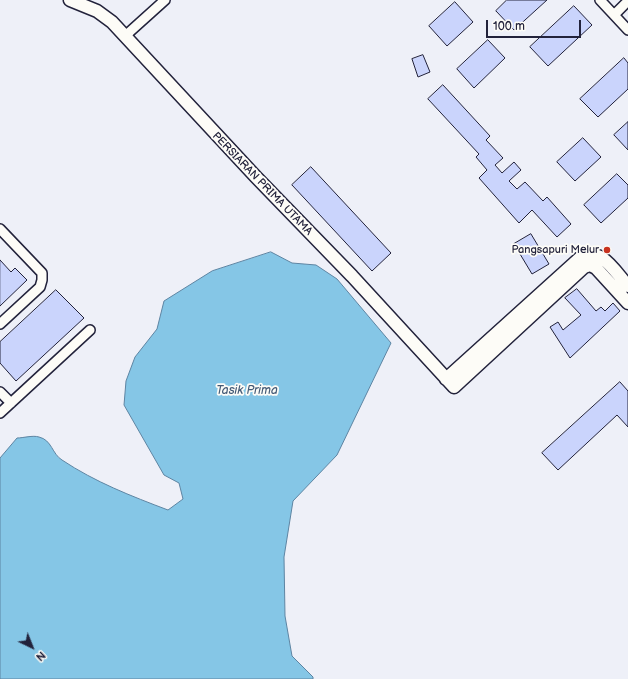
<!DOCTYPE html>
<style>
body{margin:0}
#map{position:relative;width:628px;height:679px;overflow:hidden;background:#eef0f8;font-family:"Balsamiq Sans",sans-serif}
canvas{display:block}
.north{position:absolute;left:12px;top:627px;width:40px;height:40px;-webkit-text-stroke:3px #fdfcf7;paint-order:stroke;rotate:137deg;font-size:11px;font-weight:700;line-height:16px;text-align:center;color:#22223b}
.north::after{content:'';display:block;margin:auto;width:14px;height:18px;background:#22223b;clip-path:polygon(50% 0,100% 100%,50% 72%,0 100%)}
.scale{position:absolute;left:486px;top:20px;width:95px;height:18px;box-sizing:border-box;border:2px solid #22223b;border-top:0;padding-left:5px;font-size:12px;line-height:14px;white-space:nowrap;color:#22223b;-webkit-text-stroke:3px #fdfcf7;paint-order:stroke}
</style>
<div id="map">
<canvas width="628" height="679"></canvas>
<div class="north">N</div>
<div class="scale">100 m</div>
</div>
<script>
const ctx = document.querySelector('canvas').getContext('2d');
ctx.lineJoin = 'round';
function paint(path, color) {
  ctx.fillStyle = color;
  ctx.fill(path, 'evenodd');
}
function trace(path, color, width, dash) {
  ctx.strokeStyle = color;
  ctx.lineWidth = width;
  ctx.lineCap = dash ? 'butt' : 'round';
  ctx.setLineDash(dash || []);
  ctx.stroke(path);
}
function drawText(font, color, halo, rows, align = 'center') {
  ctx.font = font + ' "Balsamiq Sans",sans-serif';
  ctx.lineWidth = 3.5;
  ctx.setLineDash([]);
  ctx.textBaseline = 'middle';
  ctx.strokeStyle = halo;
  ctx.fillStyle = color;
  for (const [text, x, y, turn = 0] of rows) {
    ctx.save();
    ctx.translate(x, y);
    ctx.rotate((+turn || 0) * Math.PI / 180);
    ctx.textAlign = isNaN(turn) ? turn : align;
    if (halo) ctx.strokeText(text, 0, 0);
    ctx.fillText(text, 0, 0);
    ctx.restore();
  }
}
const water = new Path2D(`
 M271,252L292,263L316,265L337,279L391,343L337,455L293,501L284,557L285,616L292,656L313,677V679H0V458L17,438C23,438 33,435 39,437C52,440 52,454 62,460C95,482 131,496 168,510L183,499L179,483L164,475L124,405L126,381L135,357L157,329L164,301L212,271Z`);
paint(water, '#85c6e6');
trace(water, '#5d84a2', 1);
const building = new Path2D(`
 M507,0H547L514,30L496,11Z
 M455,2L473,22L447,46L429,26Z
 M574,6L592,25L548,66L530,47Z
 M488,40L505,58L474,88L457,69Z
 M423,55L430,72L418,77L412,59Z
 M624,58L628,63V89L598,117L580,99Z
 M443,85L490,136L486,140L503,158L495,165L502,173L514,162L521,170L509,181L517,189L525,182L543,201L547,197L571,224L557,237L532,210L519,223L479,178L487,170L476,157L479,154L428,99Z
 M628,122V150L614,135Z
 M583,138L601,157L575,181L557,162Z
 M311,167L391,253L372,271L292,185Z
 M617,174L628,185V198L601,223L584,205Z
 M531,234L549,264L532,274L514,244Z
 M0,260L11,272L15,268L27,280L0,306Z
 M577,289L596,311L601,307L605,311L613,303L620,311L570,358L550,327L558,322L563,330L581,315L565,298Z
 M56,290L84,318L16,381L0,363V342Z
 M620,382L628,391V427L617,415L558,470L542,453Z`);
paint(building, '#cad4fc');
trace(building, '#22223b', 1);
const minor = new Path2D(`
 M600,0L628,30
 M614,15L628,1
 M125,36L165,0
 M0,229L42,273V280L40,287L0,324
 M0,392L11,403
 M0,413L90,330`);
const major = new Path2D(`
 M70,0L97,11L112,22L256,177L352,276L454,387L584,267L590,265
 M590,265L596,268L628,303
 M446,379L580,258C602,246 614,271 628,286`);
trace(minor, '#22223b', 12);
trace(major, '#22223b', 15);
trace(minor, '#fdfcf7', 9);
trace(major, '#fdfcf7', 12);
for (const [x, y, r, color] of [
 [607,250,4,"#c8321e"]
]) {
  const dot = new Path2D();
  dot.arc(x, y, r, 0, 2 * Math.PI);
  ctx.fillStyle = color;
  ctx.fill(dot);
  trace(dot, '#fdfcf7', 1.5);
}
drawText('11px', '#22223b', '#fdfcf7', [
 ["PERSIARAN PRIMA UTAMA",262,184,46]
]);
drawText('11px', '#22223b', '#fdfcf7', [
 ["Pangsapuri Melur",599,250]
], 'right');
drawText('italic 12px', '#455b77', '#fdfcf7', [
 ["Tasik Prima",247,391]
]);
</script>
